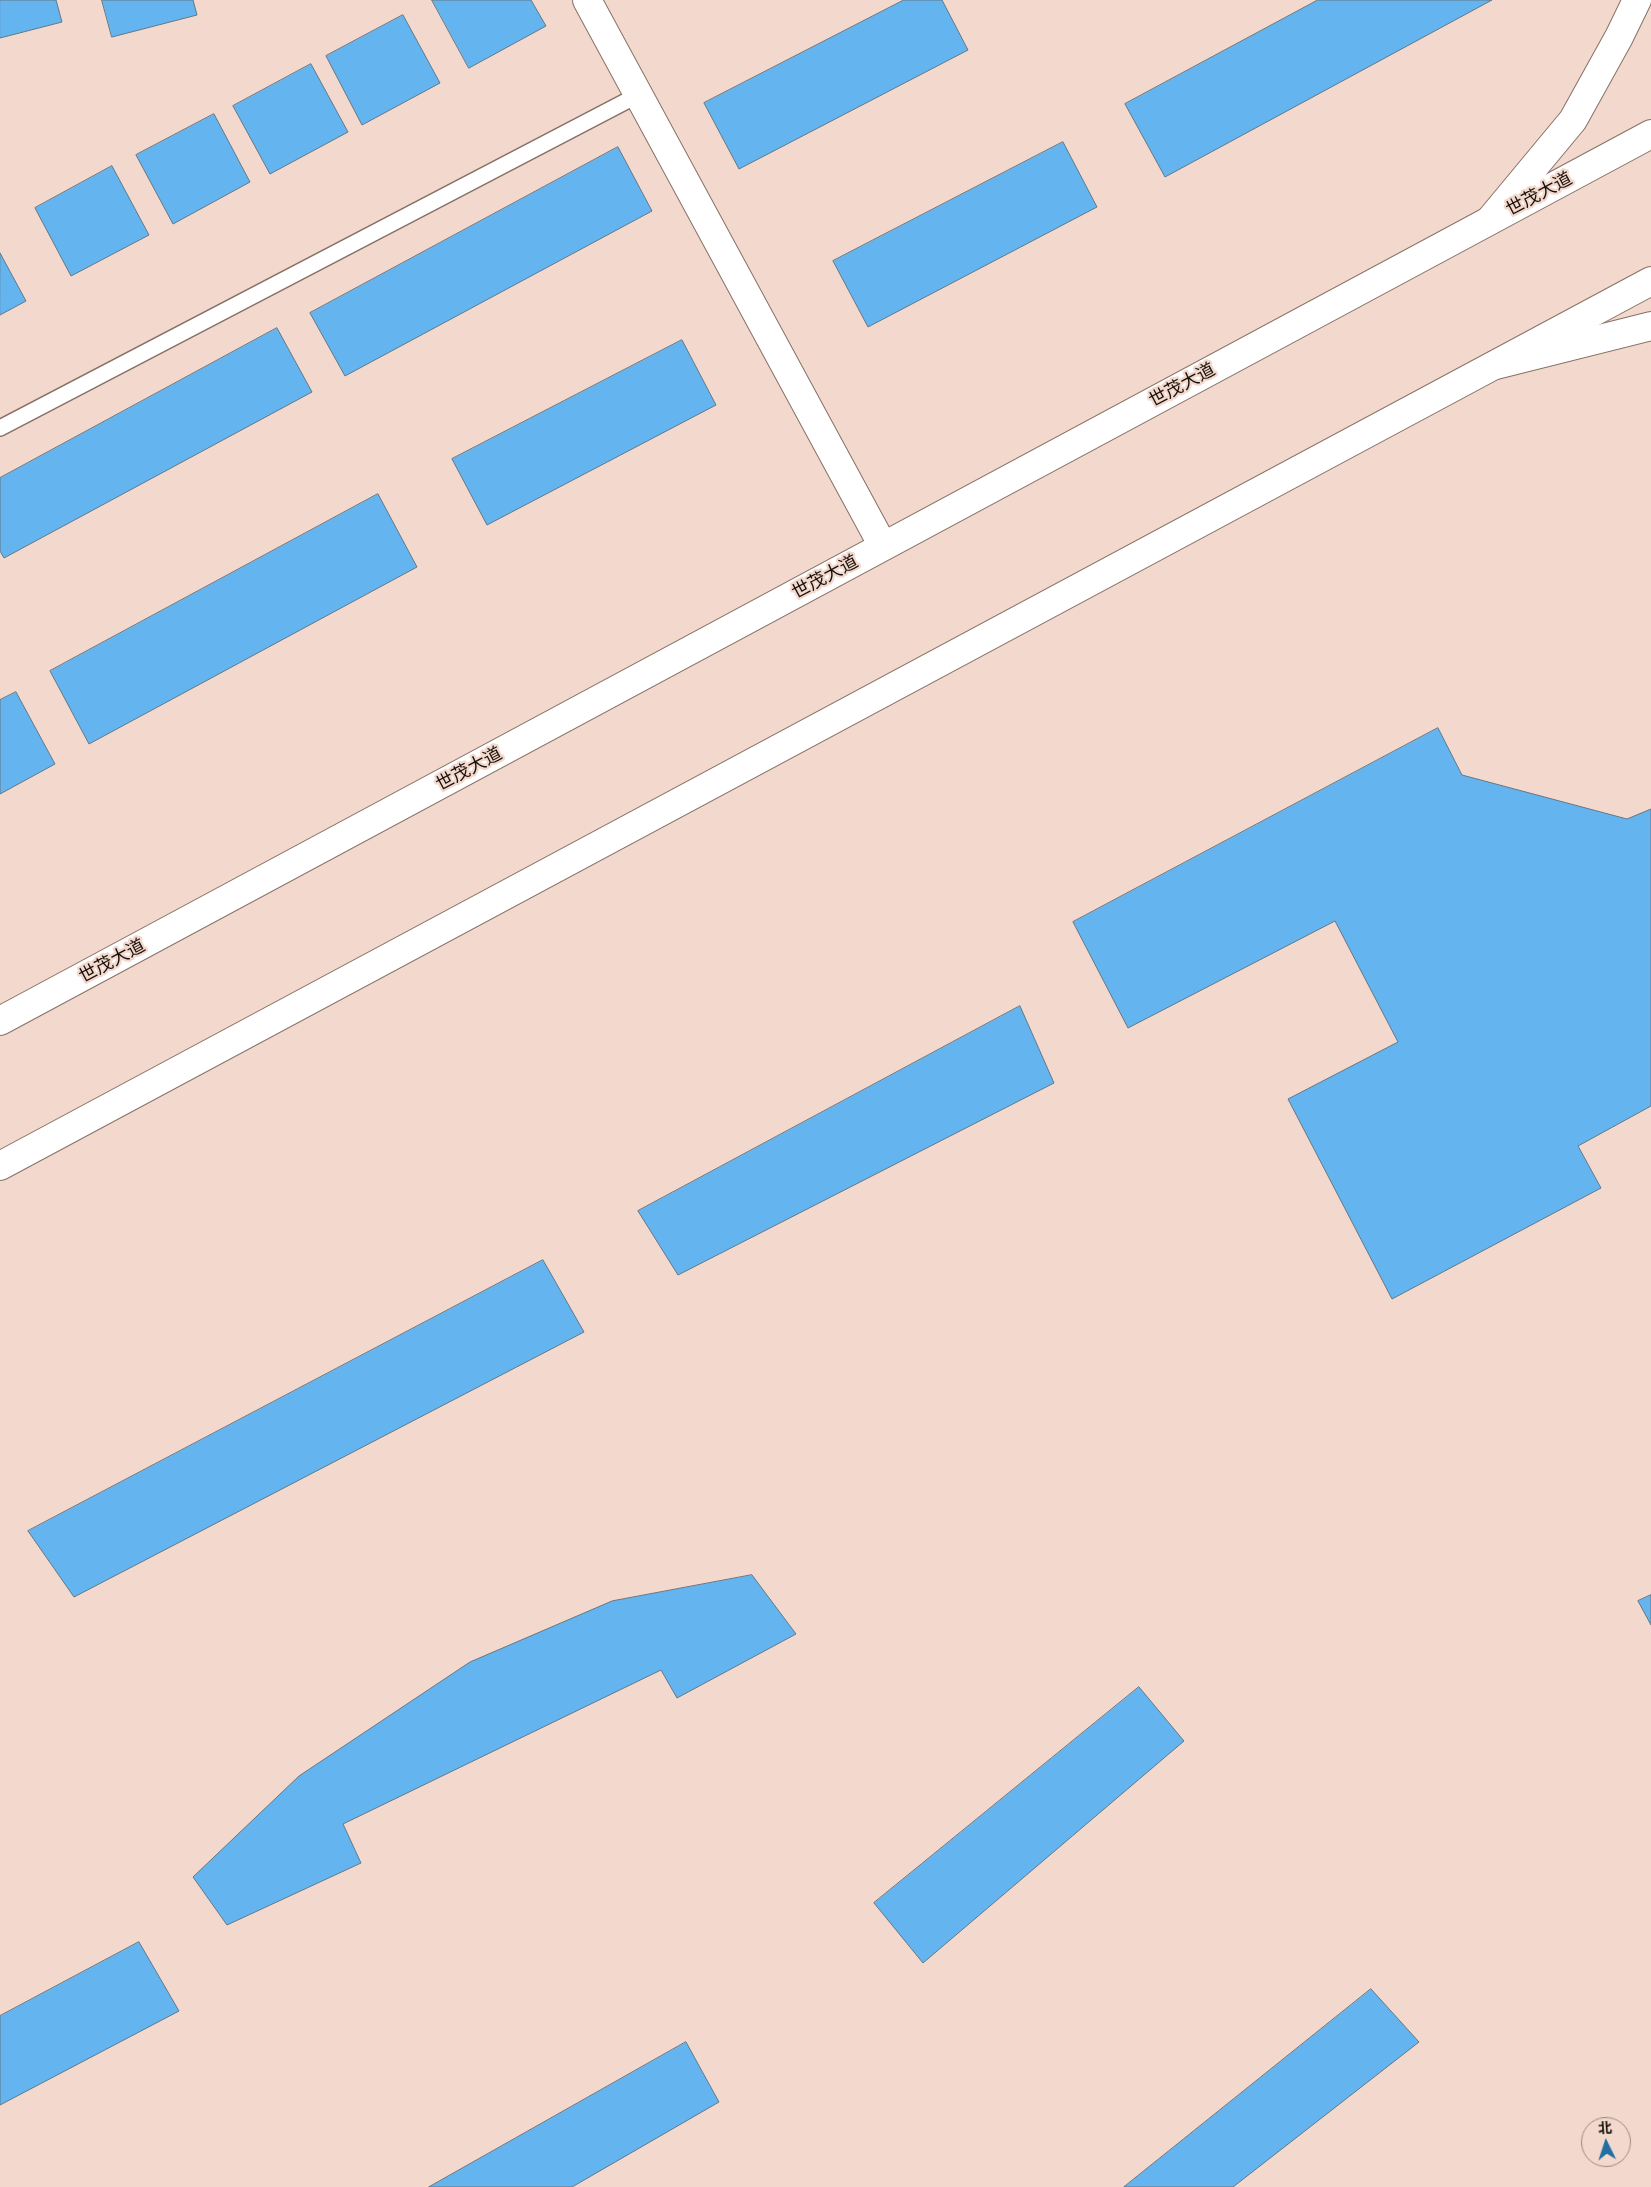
<!DOCTYPE html>
<meta charset="utf-8">
<style>
body{margin:0}
#map{position:relative;width:1651px;height:2187px;overflow:hidden;background:#f3d9cd;font-family:"Asap Condensed","Noto Sans SC",sans-serif}
canvas{display:block}
.north{position:absolute;left:1581px;top:2117px;width:50px;height:50px;box-sizing:border-box;background:#f3d9cd;border:1px solid #9b897f;border-radius:50%;rotate:356deg;font-size:14px;font-weight:700;line-height:20px;text-align:center;color:#18100b}
.north::after{content:'';display:block;margin:auto;width:18px;height:22px;background:#236fa2;clip-path:polygon(50% 0,100% 100%,50% 72%,0 100%)}
</style>
<div id="map">
<canvas width="1651" height="2187"></canvas>
<div class="north">北</div>
</div>
<script>
const ctx = document.querySelector('canvas').getContext('2d');
ctx.lineJoin = 'round';
function paint(path, color) {
  ctx.fillStyle = color;
  ctx.fill(path, 'evenodd');
}
function trace(path, color, width, dash) {
  ctx.strokeStyle = color;
  ctx.lineWidth = width;
  ctx.lineCap = dash ? 'butt' : 'round';
  ctx.setLineDash(dash || []);
  ctx.stroke(path);
}
function drawText(font, color, halo, rows, align = 'center') {
  ctx.font = font + ' "Asap Condensed","Noto Sans SC",sans-serif';
  ctx.lineWidth = 4.5;
  ctx.setLineDash([]);
  ctx.textBaseline = 'middle';
  ctx.strokeStyle = halo;
  ctx.fillStyle = color;
  for (const [text, x, y, turn = 0] of rows) {
    ctx.save();
    ctx.translate(x, y);
    ctx.rotate((+turn || 0) * Math.PI / 180);
    ctx.textAlign = isNaN(turn) ? turn : align;
    if (halo) ctx.strokeText(text, 0, 0);
    ctx.fillText(text, 0, 0);
    ctx.restore();
  }
}
const building = new Path2D(`
 M0,0H56L62,22L0,38Z
 M102,0H193L197,15L112,37Z
 M432,0H531L546,26L469,68Z
 M904,0H942L968,50L739,169L704,103Z
 M1318,0H1492L1165,177L1125,104Z
 M403,15L440,83L362,125L326,56Z
 M311,64L348,132L270,174L233,106Z
 M214,114L250,182L173,224L136,155Z
 M1063,142L1097,207L868,327L833,261Z
 M618,147L652,211L345,376L310,313Z
 M112,166L149,235L71,276L35,208Z
 M0,253L26,301L0,315Z
 M277,328L312,392L4,558L0,551V478Z
 M682,340L716,405L487,525L452,459Z
 M378,494L417,567L89,744L50,671Z
 M16,692L55,764L0,794V700Z
 M1438,728L1462,775L1627,819L1651,809V1106L1578,1146L1601,1188L1392,1299L1288,1099L1398,1042L1335,921L1128,1028L1073,922Z
 M1020,1006L1054,1083L678,1275L638,1211Z
 M543,1260L584,1332L74,1597L28,1531Z
 M752,1575L796,1634L677,1698L661,1670L343,1824L361,1863L227,1925L193,1877L299,1776L470,1662L612,1601Z
 M1651,1595V1625L1638,1601Z
 M1139,1687L1184,1741L923,1963L874,1903Z
 M139,1942L179,2011L0,2105V2016Z
 M1371,1989L1419,2042L1233,2187H1124Z
 M686,2042L719,2102L572,2187H429Z`);
paint(building, '#64b4f0');
trace(building, '#637786', 1);
const service = new Path2D(`
 M0,428L638,95`);
const minor = new Path2D(`
 M587,0L883,546`);
const primary = new Path2D(`
 M0,1021L1651,134
 M0,1166L1651,281`);
const trunk = new Path2D(`
 M1490,220L1573,120L1619,37L1637,0
 M1496,365L1651,326`);
trace(service, '#877065', 18);
trace(minor, '#877065', 30);
trace(primary, '#877065', 30);
trace(trunk, '#877065', 30);
trace(service, '#fff', 15);
trace(minor, '#fff', 28);
trace(primary, '#fff', 28);
trace(trunk, '#fff', 28);
drawText('18px', '#18100b', '#f3d9cd', [
 ["世茂大道",1539,194,-28],
 ["世茂大道",1182,385,-28],
 ["世茂大道",825,577,-28],
 ["世茂大道",469,769,-28],
 ["世茂大道",112,961,-28]
]);
</script>
